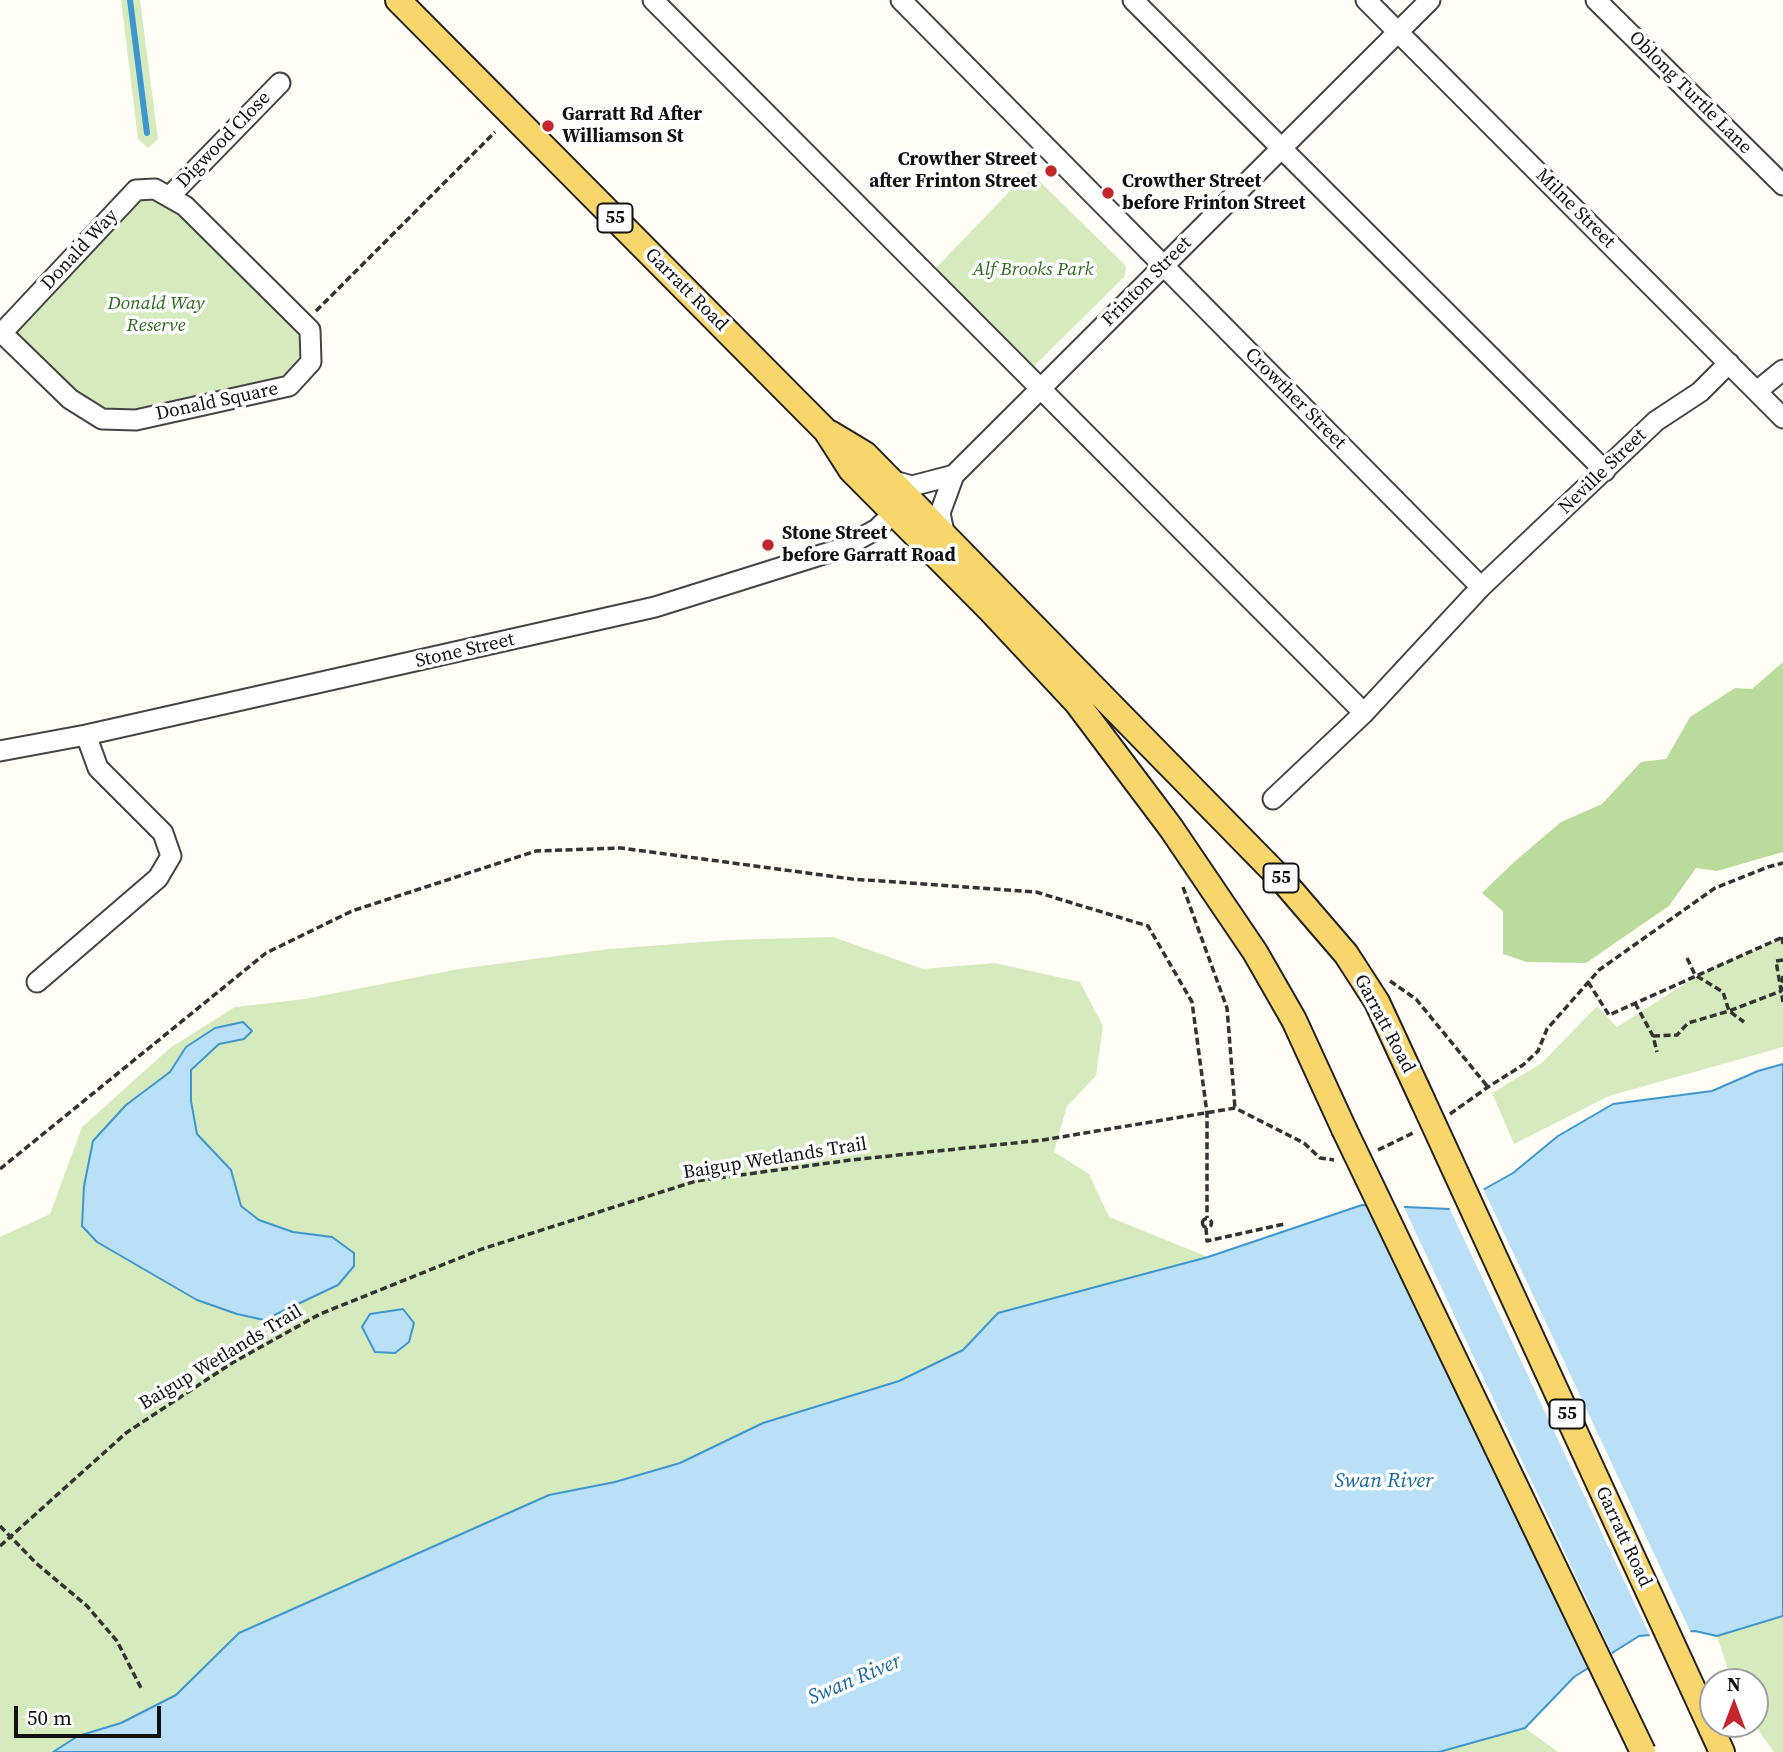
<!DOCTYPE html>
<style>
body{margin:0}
#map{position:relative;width:1783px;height:1752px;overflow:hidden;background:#fffdf5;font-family:"Source Serif 4",serif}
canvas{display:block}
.north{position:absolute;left:1699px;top:1668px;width:70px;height:70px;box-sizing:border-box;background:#fff;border:2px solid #a0a0a0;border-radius:50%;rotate:0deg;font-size:19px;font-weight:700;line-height:28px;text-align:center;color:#111}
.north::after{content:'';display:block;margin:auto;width:24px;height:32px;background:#c4262e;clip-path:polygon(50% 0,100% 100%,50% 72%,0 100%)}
.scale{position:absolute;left:14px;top:1706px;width:147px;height:32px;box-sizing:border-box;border:4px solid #111;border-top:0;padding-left:9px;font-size:21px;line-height:24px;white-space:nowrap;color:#111;-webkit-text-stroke:5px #fff;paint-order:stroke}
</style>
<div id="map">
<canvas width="1783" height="1752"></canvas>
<div class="north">N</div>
<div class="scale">50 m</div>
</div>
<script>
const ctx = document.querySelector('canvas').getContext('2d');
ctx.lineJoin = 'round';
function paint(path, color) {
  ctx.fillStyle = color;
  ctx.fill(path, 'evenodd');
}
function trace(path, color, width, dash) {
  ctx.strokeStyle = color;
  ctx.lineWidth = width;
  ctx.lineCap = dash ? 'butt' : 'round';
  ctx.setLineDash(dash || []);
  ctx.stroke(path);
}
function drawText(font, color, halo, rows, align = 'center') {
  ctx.font = font + ' "Source Serif 4",serif';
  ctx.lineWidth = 7;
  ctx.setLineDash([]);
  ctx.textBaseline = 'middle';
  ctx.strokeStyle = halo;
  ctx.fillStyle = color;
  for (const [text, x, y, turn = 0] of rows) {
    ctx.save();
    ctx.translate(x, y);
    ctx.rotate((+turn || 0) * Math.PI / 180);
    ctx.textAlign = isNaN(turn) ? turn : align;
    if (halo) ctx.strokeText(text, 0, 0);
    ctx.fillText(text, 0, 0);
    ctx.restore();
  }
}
paint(new Path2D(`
 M121,0H140L158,139L148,148L138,139Z
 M1029,171L1126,266L1125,276L1033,367L936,268Z
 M155,189L310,330L289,386L136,420L70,399L0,341L136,190Z
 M833,937L923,969L995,963L1080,982L1103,1026L1096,1076L1067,1106L1054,1152L1089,1174L1109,1217L1208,1257L998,1313L963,1349L899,1381L763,1423L680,1463L615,1482L549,1495L239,1633L176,1695L121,1723L78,1736L53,1752H0V1237L50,1214L82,1127L170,1048L235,1007L305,999L459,969L609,949L729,940Z
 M1783,938V1047L1609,1096L1514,1144L1492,1093L1542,1063L1597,1006L1617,1027L1705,971Z
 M1783,1616V1752H1774L1754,1724L1755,1682H1732L1717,1636Z
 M1525,1728L1558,1752H1439Z`), '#d5ebbd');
paint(new Path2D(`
 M1783,662V852L1717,871L1696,868L1669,906L1586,963L1527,962L1503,954V911L1482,893L1514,862L1561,822L1602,804L1641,762L1666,759L1690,717L1735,688L1752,689Z`), '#b9dc9c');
const water = new Path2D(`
 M243,1022L252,1031L244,1039L219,1044L191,1070V1101L197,1134L231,1170L241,1206L259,1220L293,1232L332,1237L354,1253V1266L338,1285L264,1320L237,1314L197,1300L97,1242L82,1226L84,1186L93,1141L126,1105L170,1072L186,1047L215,1028Z
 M1783,1064V1616L1717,1636L1695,1631L1639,1636L1574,1677L1525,1728L1439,1752H53L78,1736L121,1723L176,1695L239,1633L549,1495L615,1482L680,1463L763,1423L899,1381L963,1350L998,1313L1208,1257L1362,1205L1449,1209L1513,1173L1558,1136L1613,1104L1712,1091L1758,1071Z
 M403,1309L414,1323L409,1342L395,1353L375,1352L362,1327L370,1314Z`);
paint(water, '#b9e0f7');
trace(water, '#3f96cf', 2);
paint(new Path2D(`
 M1482,1186L1692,1635L1651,1638L1448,1205Z
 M1373,1202L1402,1203L1613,1656L1591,1670Z`), '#fffdf5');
trace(new Path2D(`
 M130,0L147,133`), '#3f96cf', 6);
const minor = new Path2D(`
 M653,0L1364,713
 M901,0L1481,587L1364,713L1273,799
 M1133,0L1605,471
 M1366,0L1783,418
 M1596,0L1783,185
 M169,197L280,83
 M0,335L136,190L155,189L185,206L310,330L311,362L289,386L136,420L102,419L70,399L2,333
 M1757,391L1783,370
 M890,480L912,486L954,475
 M944,532L940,513L954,475L1430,0
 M1481,587L1656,421L1700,392L1729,363
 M0,751L86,735L655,607L843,548L877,529L904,503
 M37,982L158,878L171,856L163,833L98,768L86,735`);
const major = new Path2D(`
 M398,0L826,431L851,470L991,611L1077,703L1171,828L1255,952L1294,1020L1344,1129
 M830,433L865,454L1284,882L1346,954L1377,1002L1422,1099
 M1711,1728L1722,1752`);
trace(minor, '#444', 23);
trace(major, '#222', 28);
trace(new Path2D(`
 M316,311L495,132
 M1183,887L1227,1008L1235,1108
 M1782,937L1783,944
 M1687,958L1695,975L1723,992L1729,1011L1744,1022
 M1783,960L1776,961L1783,1002
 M1390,981L1416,999L1488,1087
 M1588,982L1609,1015L1783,937
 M1635,1003L1653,1036L1657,1052
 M1653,1036L1677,1035L1688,1023L1729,1011L1781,991L1783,976
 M1450,1114L1488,1087L1523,1065L1538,1051L1547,1029L1599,970L1715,888L1768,867L1783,863
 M1378,1150L1415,1132
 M0,1169L266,953L352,911L536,851L621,848L852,879L1036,892L1148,926L1192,1002L1207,1113V1218
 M1202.5 1223a4.5 4.5 0 1 1 9 0a4.5 4.5 0 1 1-9 0Z
 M1206,1228L1207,1241L1284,1224
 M0,1526L36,1563L87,1606L117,1641L141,1688
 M0,1546L126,1433L232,1363L320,1314L482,1249L696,1181L851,1160L1043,1140L1235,1108L1304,1143L1320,1158L1334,1160`), '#333', 3.5, [7, 3.5]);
trace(minor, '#fff', 19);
trace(major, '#f9d66b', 24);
const majorBridge = new Path2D(`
 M1422,1099L1711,1728
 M1344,1129L1643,1752`);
trace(majorBridge, '#222', 28, []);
trace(majorBridge, '#f9d66b', 24);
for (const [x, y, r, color] of [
 [548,126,7,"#c4262e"],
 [1051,171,7,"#c4262e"],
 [1108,193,7,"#c4262e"],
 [768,545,7,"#c4262e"]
]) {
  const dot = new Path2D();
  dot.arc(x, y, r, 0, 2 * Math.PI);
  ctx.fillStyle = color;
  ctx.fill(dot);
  trace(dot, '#fff', 2.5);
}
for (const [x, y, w] of [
 [615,218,35],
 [1281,878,35],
 [1567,1414,35]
]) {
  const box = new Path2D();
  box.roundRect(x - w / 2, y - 14.5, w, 29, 5);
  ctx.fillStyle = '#fff';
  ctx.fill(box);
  trace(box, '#111', 2);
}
drawText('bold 18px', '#111', null, [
 ["55",615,218],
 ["55",1281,878],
 ["55",1567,1414]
]);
drawText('19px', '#111', '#fff', [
 ["Oblong Turtle Lane",1690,93,45],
 ["Digwood Close",224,140,-46],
 ["Milne Street",1575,209,45],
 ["Donald Way",80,250,-47],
 ["Frinton Street",1147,282,-45],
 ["Garratt Road",686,290,45],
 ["Crowther Street",1295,399,45],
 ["Donald Square",217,402,-12],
 ["Neville Street",1603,472,-44],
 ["Stone Street",465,651,-13],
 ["Garratt Road",1384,1024,62],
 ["Baigup Wetlands Trail",775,1159,-9],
 ["Baigup Wetlands Trail",221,1358,-31],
 ["Garratt Road",1623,1537,65]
]);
drawText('bold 19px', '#111', '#fff', [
 ["Garratt Rd After",562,115],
 ["Williamson St",562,137],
 ["Crowther Street",1037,160,"right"],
 ["after Frinton Street",1037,182,"right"],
 ["Crowther Street",1122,182],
 ["before Frinton Street",1122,204],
 ["Stone Street",782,534],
 ["before Garratt Road",782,556]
], 'left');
drawText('italic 19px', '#2f6b1f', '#fff', [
 ["Alf Brooks Park",1033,270],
 ["Donald Way",156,304],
 ["Reserve",156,326]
]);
drawText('italic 21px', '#1768a6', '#fff', [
 ["Swan River",1384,1482],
 ["Swan River",855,1680,-23]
]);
</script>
